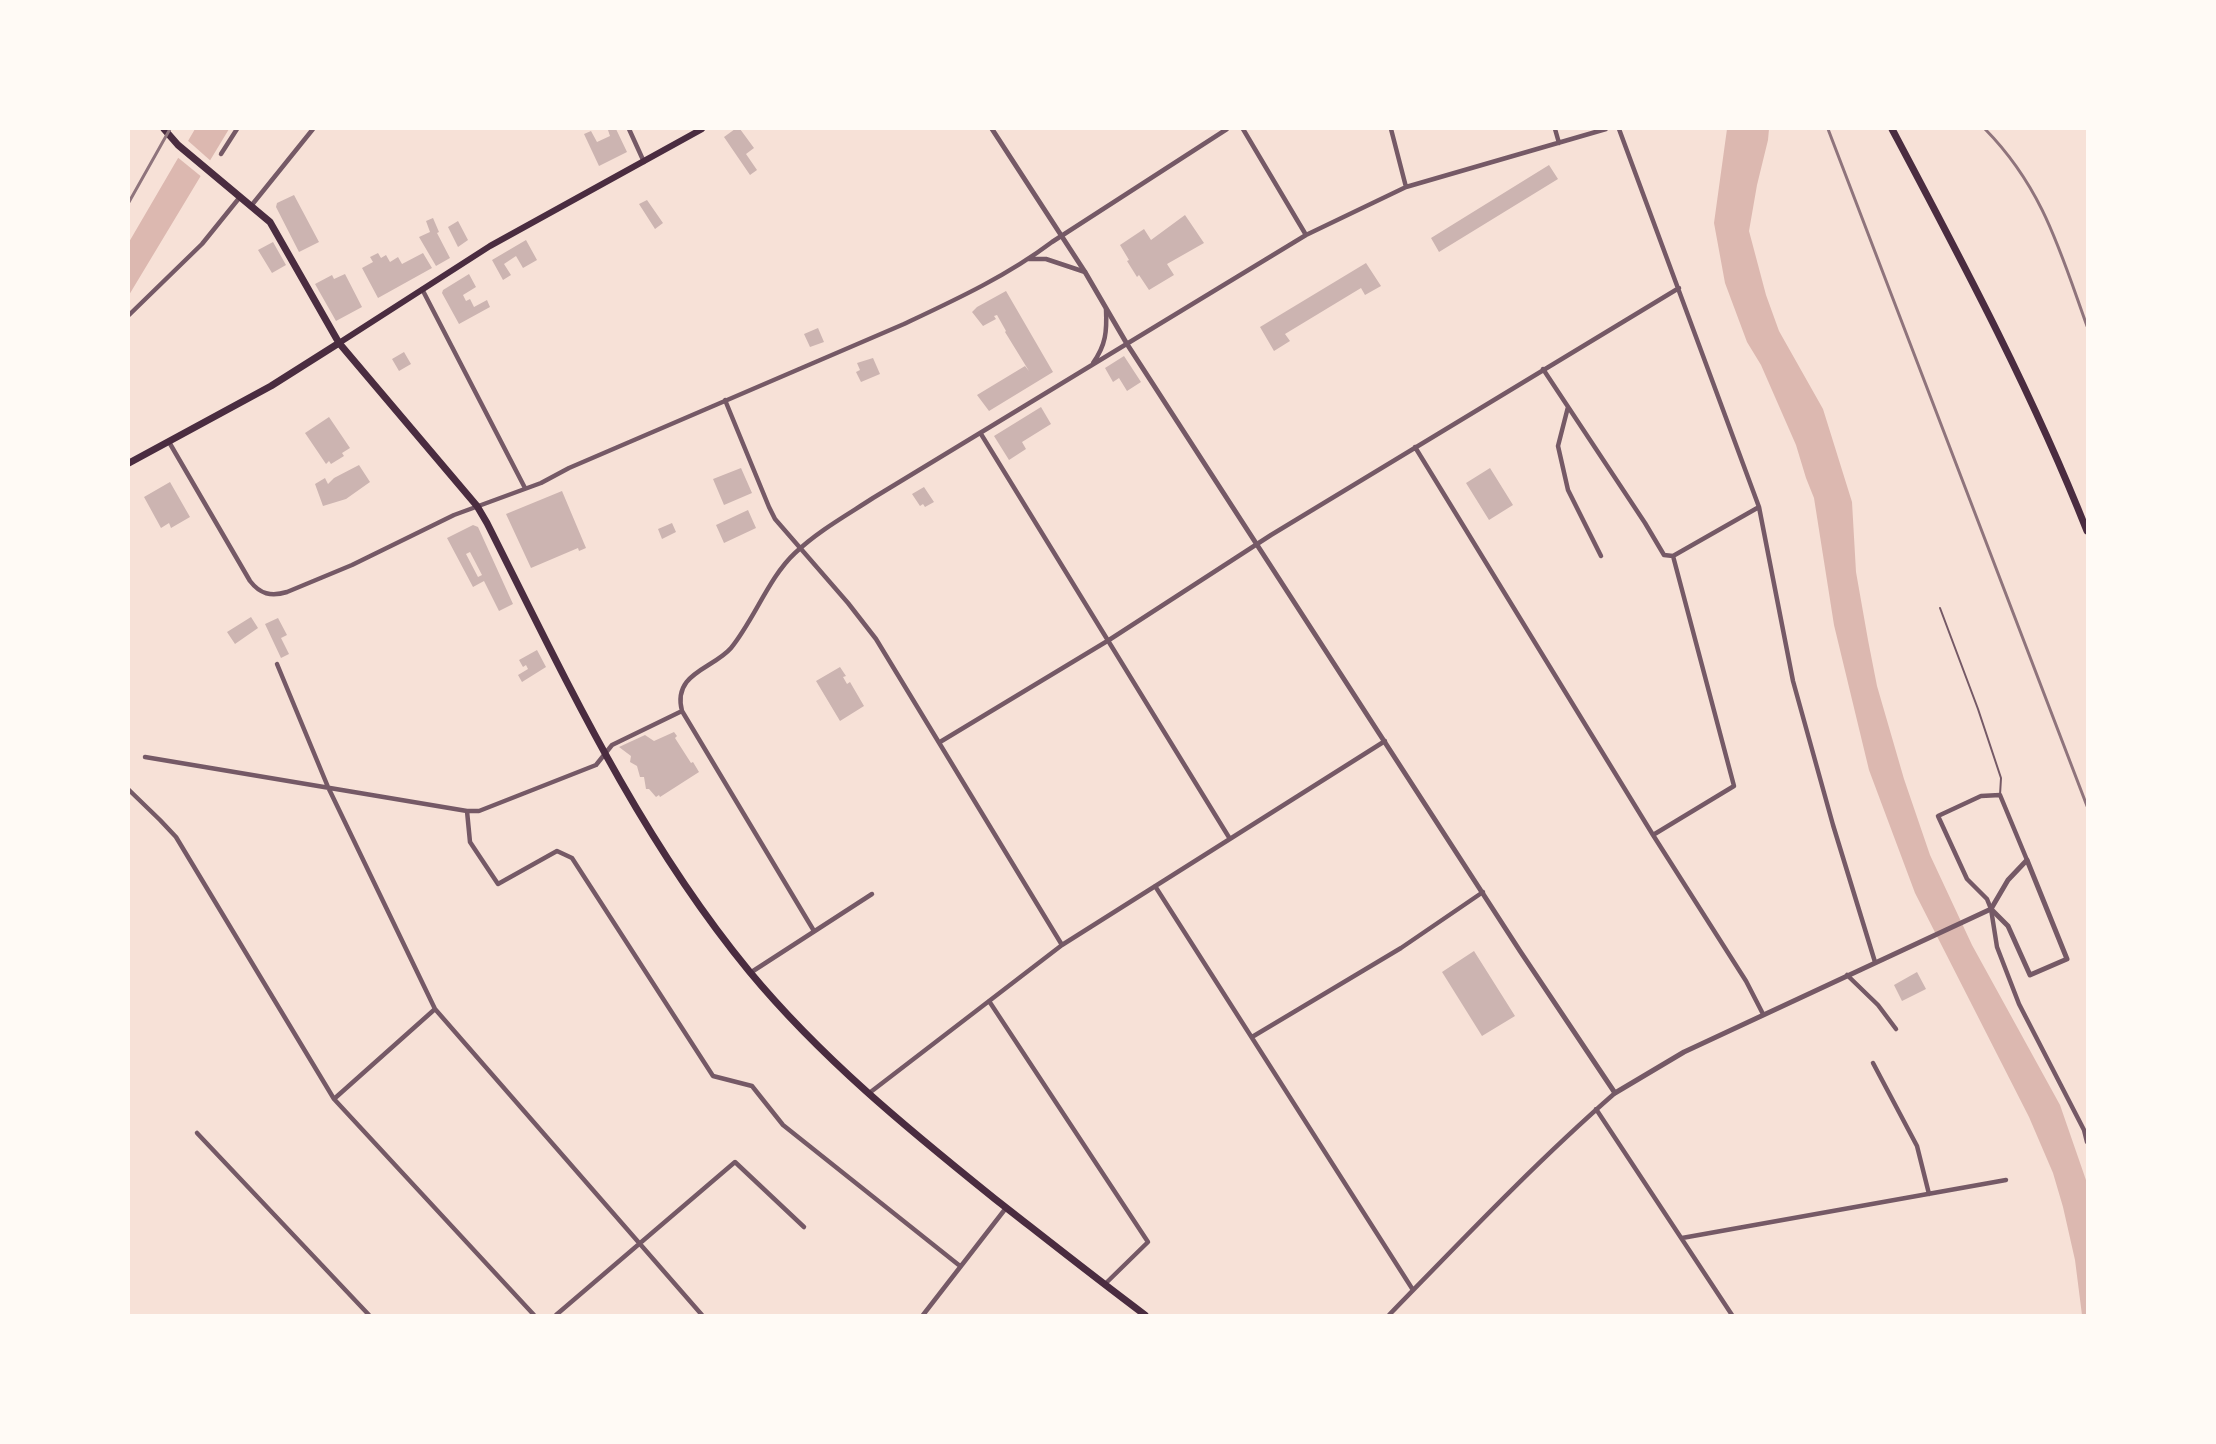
<!DOCTYPE html>
<style>
body{margin:0}
#map{position:relative;width:2216px;height:1444px;overflow:hidden;background:#f7e1d7;font-family:"Asap Condensed",sans-serif}
canvas{display:block}
.frame{position:absolute;inset:0;border:130px solid #fffaf5;pointer-events:none}
</style>
<div id="map">
<canvas width="2216" height="1444"></canvas>
<div class="frame"></div>
</div>
<script>
const ctx = document.querySelector('canvas').getContext('2d');
ctx.lineJoin = 'round';
function paint(path, color) {
  ctx.fillStyle = color;
  ctx.fill(path, 'evenodd');
}
function trace(path, color, width, dash) {
  ctx.strokeStyle = color;
  ctx.lineWidth = width;
  ctx.lineCap = dash ? 'butt' : 'round';
  ctx.setLineDash(dash || []);
  ctx.stroke(path);
}
paint(new Path2D(`
 M195,129H229L129,295V242Z
 M1727,129H1769L1768,140L1757,185L1749,231L1766,295L1779,331L1823,409L1852,502L1856,572L1868,640L1877,686L1904,779L1930,855L1972,945L2060,1105L2087,1183V1315H2082L2075,1260L2063,1207L2053,1173L2029,1117L1915,893L1869,770L1834,625L1814,498L1806,478L1796,445L1761,365L1747,342L1725,283L1714,223Z`), '#dcb8b0');
paint(new Path2D(`
 M186,139L212,162L203,178L176,156Z`), '#f7e1d7');
paint(new Path2D(`
 M616,129L627,152L599,166L584,134L591,131L597,142L610,136L608,130Z
 M735,129H740L754,148L746,154L757,170L750,175L724,137Z
 M1549,165L1558,179L1439,252L1431,238Z
 M294,195L319,242L299,252L276,207L277,203Z
 M647,200L663,223L655,229L639,204Z
 M1185,215L1204,243L1167,264L1174,275L1149,290L1139,275L1137,277L1127,261L1129,260L1120,245L1144,229L1151,240Z
 M433,218L439,232L437,233L450,258L436,266L419,237L430,232L426,221Z
 M458,221L468,240L458,247L448,227Z
 M526,240L537,260L523,268L516,256L504,264L511,275L503,280L492,260Z
 M273,242L286,265L272,273L258,250Z
 M378,253L381,258L386,255L390,262L398,257L402,264L423,253L432,268L378,298L362,268L373,262L370,257Z
 M1366,263L1381,286L1365,295L1361,288L1285,334L1290,341L1274,351L1260,327Z
 M345,274L362,307L336,321L315,284L332,275L334,279Z
 M469,274L476,287L463,295L466,301L470,299L474,307L487,300L490,307L459,324L442,293L443,290Z
 M1006,291L1053,372L989,411L977,395L1025,366L1029,371L1005,332L1006,331L997,315L994,316L996,319L983,326L972,312L977,307Z
 M818,328L824,342L810,347L804,334Z
 M404,352L411,364L399,371L392,359Z
 M1124,356L1141,382L1127,391L1119,378L1113,382L1105,368Z
 M873,358L880,374L861,382L856,372L860,370L857,363Z
 M1041,407L1051,424L1022,442L1026,449L1009,460L994,436Z
 M329,417L350,448L342,453L344,456L331,464L329,461L326,464L305,433Z
 M359,465L370,482L346,499L323,506L315,484L325,478L328,484L334,478Z
 M741,468L752,493L724,505L713,479Z
 M1490,468L1513,505L1489,520L1466,483Z
 M170,482L190,517L171,528L169,523L161,528L144,497Z
 M924,487L934,502L925,507L923,504L920,506L912,494Z
 M562,491L586,548L579,551L578,548L531,568L506,514Z
 M748,510L756,528L724,543L716,525Z
 M672,523L676,532L662,539L658,529Z
 M473,525L478,527L513,604L499,611L484,581L473,587L447,538ZM470,552L482,575L478,577L466,554Z
 M251,617L258,628L235,644L227,632Z
 M278,618L287,635L281,638L289,654L281,658L265,624Z
 M537,650L546,667L522,682L518,675L528,669L526,665L523,667L519,660Z
 M840,667L846,676L843,677L847,684L850,682L864,706L840,721L816,681Z
 M674,732L677,736L675,738L691,763L693,762L699,772L660,797L659,795L656,797L649,789H646L644,777H640L637,766L630,762L631,756L619,747L645,735L654,741Z
 M1474,951L1515,1016L1482,1036L1442,972Z
 M1917,972L1926,989L1902,1001L1894,985Z`), '#ccb4b1');
trace(new Path2D(`
 M1940,608L1978,709L2001,778L2000,795`), '#755966', 2);
trace(new Path2D(`
 M629,129L644,162
 M1243,129L1306,235
 M1391,129L1406,187
 M1555,129L1559,143
 M1619,129L1759,507L1793,681L1833,825L1875,962
 M221,154L237,129
 M251,206L313,129
 M1029,259H1046L1085,272
 M422,289L525,488
 M129,315L202,244L240,197
 M1093,363C1106,345 1107,331 1106,309
 M1543,369L1645,523L1664,555L1673,556L1759,507
 M725,400L769,507L775,519L848,603L876,639L1062,945
 M1568,407L1558,446L1568,490L1601,556
 M981,434L1230,839
 M169,442L250,581C260,594 271,597 287,592L352,565L454,515L541,483L569,468L904,324C955,300 1007,276 1052,242L1227,129
 M1415,447L1653,835L1746,981L1763,1014
 M277,664L328,787L435,1009L702,1315
 M940,742L1109,640L1271,535L1679,288
 M145,757L467,811H479L596,765L612,745L682,711
 M129,790L160,820L176,837L334,1099L534,1315
 M467,811L470,842L498,884L557,851L572,858L713,1076L752,1086L783,1125L960,1266
 M1653,835L1734,786L1673,556
 M2027,860L2000,795L1981,796L1938,816L1967,879L1987,899L1991,909L1997,947L2019,1004L2084,1130L2087,1142
 M1155,886L1413,1290
 M814,931L682,711C672,673 713,669 731,648C754,620 769,577 795,553C818,531 847,515 873,498L1306,235L1406,187L1606,129
 M750,973L872,894
 M1847,975L1878,1005L1896,1029
 M989,1001L1148,1242L1105,1284
 M1252,1037L1401,948L1483,892
 M1873,1063L1917,1146L1929,1194
 M868,1094L1062,945L1385,741
 M334,1099L435,1009
 M1596,1109L1732,1315
 M197,1133L369,1315
 M1682,1238L2006,1180
 M556,1315L735,1162L804,1227
 M923,1315L1006,1208
 M1389,1315C1462,1240 1536,1162 1615,1093`), '#755966', 4.5);
trace(new Path2D(`
 M992,129L1085,272L1127,344L1520,951L1615,1093L1684,1052L1991,909
 M2027,860L2067,959L2030,975L2008,926L1991,909L2008,880Z`), '#755966', 5);
trace(new Path2D(`
 M339,343L490,246L702,129`), '#4a2c40', 6);
trace(new Path2D(`
 M164,129L178,145L270,222L339,343L477,506L487,523C565,678 638,836 749,971C821,1058 908,1129 995,1199C1045,1238 1094,1277 1145,1315
 M1892,129C1962,261 2032,392 2087,531
 M129,463L271,386L339,343`), '#4a2c40', 7);
trace(new Path2D(`
 M1828,129L2087,806
 M1985,129C2043,188 2060,251 2087,326
 M129,202L170,129`), '#8f747c', 3);
</script>
